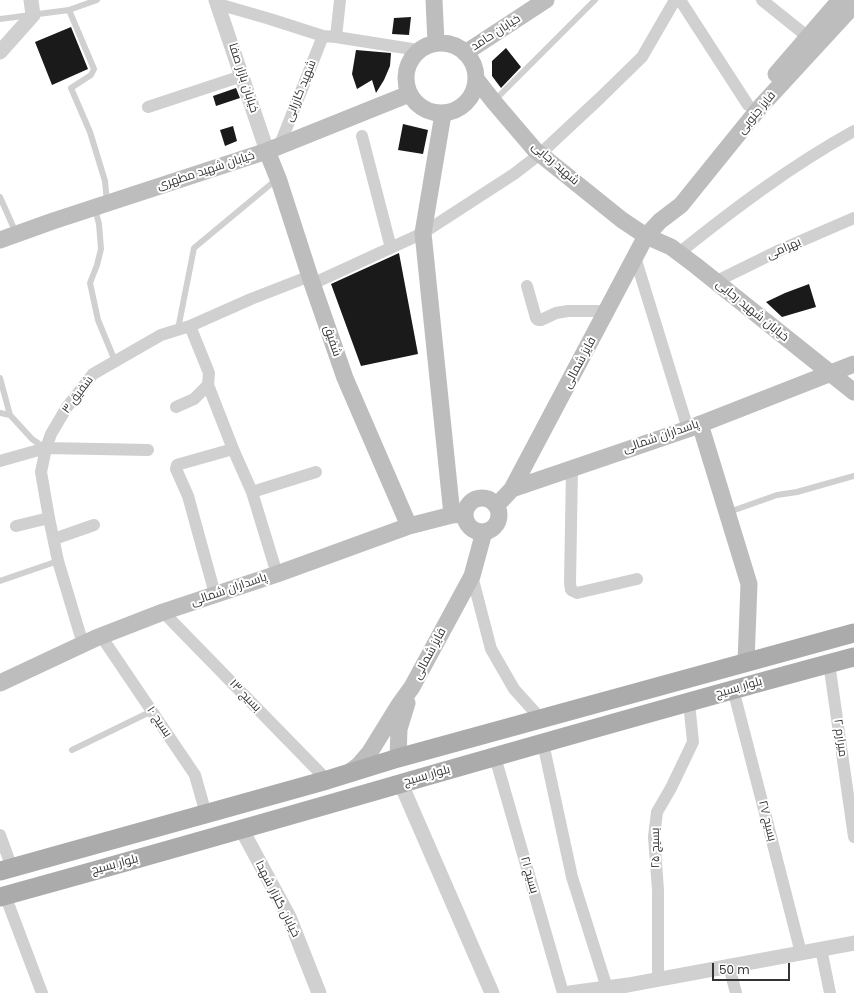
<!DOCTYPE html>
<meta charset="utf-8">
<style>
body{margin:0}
#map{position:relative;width:854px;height:993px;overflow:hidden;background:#fff;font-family:Poppins,sans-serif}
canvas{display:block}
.scale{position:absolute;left:712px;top:963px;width:78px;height:18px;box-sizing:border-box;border:2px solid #333;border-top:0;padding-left:5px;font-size:12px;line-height:14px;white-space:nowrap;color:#333;-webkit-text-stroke:3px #fff;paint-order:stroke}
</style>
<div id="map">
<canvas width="854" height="993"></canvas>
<div class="scale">50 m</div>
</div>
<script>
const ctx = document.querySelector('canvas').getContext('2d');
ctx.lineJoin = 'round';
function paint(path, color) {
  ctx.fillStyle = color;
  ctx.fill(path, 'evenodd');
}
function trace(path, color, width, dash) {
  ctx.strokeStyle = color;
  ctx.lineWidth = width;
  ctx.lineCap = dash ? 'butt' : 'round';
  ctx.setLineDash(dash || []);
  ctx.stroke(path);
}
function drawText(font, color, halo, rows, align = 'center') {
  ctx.font = font + ' Poppins,Cairo,sans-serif';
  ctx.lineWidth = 4;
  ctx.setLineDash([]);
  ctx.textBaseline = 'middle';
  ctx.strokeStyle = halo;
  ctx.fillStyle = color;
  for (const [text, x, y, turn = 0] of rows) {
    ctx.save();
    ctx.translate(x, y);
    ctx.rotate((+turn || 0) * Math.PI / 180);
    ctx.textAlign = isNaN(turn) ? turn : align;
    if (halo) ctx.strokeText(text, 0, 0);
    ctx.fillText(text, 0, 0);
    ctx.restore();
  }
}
paint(new Path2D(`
 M411,17L409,35L392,34L394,18Z
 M71,27L88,69L52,85L35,42Z
 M506,48L521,67L501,88L492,76V61Z
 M356,50L391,53L390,66L384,80L376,93L372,80L357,89L352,74Z
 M236,88L240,98L216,106L213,96Z
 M403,124L428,130L423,154L398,150Z
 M233,126L237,141L225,146L220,130Z
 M399,253L418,354L361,366L331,284Z
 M809,284L816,307L782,317L766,302L785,293Z`), '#1a1a1a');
trace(new Path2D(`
 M69,10L94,69L91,75L71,88L90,132L105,181L107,202
 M0,19L69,10L97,0
 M495,100L595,0
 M0,197L16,233
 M95,209L99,224L101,249L97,265L90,283L98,320L115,361
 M178,329L194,248L277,179
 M0,378L10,415
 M0,413L10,415L32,439L45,448
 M729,512L777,495L797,492L854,476
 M0,581L58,561
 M72,750L152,711`), '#d0d0d0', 6);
trace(new Path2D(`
 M680,0L748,105
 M762,0L808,37
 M218,4L270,19L323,36L336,37L418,50
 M336,37L340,0
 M148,107L242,76
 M362,136L391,248
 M279,147L323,36
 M679,253C735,208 791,166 854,131
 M635,257L688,429
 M715,282L780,250L854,218
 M312,284L423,233L514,174L540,154L600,98L642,57L675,0
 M527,286L536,318L538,320H541L556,313L568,311H607
 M190,326L209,373L208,385L233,449L252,492L277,574
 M176,407L194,399L208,385
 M0,461L46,448L148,450
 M572,468L570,583L571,590L577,593L637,579
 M252,492L316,472
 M16,526L49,518
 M54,539L94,525
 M472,576L491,649L514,689L541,719
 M215,594L188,496L176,469L177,465L180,464L233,449
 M163,612L327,780
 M101,636L195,775L206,814
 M83,644L58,561L49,518L41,472L46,448L51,434L67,407L93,374L161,335L190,326L251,299L310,276
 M829,663L854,837
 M733,689L801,953
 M543,743L572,877L607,988
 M495,757L563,993
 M0,835L12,868
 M5,895L42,993
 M821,949L830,993
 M729,966L736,993
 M658,980V890L654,837L657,812L671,788L693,742L689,702`), '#d0d0d0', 12);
trace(new Path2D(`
 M216,0L267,151
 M0,52L33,15L31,0
 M401,784L492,993
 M242,830L289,917L319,993
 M570,993L628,985L854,943`), '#d0d0d0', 15);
trace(new Path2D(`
 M434,0L436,42
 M406 78a35 35 0 1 1 70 0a35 35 0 1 1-70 0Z
 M465,53L546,0
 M776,74L840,0
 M476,79L494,102L535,150L622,220L646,236L671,247L695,265L854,392
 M443,114L423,233L452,515
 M267,151L279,181L311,280L345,378L409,526
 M0,240L53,221L267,151L409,94
 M700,424L749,584L746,662
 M512,489L646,236L660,221L681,205L761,106L854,5
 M465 515a17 17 0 1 1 34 0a17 17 0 1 1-34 0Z
 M497,505L512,489L688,429L854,364
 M0,683L96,638L163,612L277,574L409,526L452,515L465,514
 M398,758L399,729L407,703
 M347,774L359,765L370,752L399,705L412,687L472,576L484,532`), '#bdbdbd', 17);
trace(new Path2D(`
 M0,871L327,780L398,758L854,633
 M0,897C285,819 568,733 854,657`), '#ababab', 19);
drawText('12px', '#333', '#fff', [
 ["خیابان حامد",496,33,-33],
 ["خیابان بازار صفا",243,78,72],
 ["شهید کازرانی",301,91,-68],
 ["فایز جنوبی",757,113,-50],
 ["شهید رجایی",555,164,41],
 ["خیابان شهید مطهری",206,171,-18],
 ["بهرامی",784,249,-24],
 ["خیابان شهید رجایی",752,311,39],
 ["شفیق",332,341,71],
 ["فایز شمالی",580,363,-62],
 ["شفیق ۳",78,395,-53],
 ["پاسداران شمالی",661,437,-19],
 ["پاسداران شمالی",229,590,-19],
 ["فایز شمالی",430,654,-62],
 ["بلوار بسیج",739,688,-16],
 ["بسیج ۱۳",245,696,46],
 ["بسیج ۱۰",159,722,56],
 ["میرارم ۲",840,738,82],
 ["بلوار بسیج",427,776,-16],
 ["بسیج ۲۷",767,821,76],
 ["بسیج ۲۵",656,848,-91],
 ["بلوار بسیج",115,865,-15],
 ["بسیج ۲۱",529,875,74],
 ["خیابان گلزار شهدا",277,899,63]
]);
</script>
